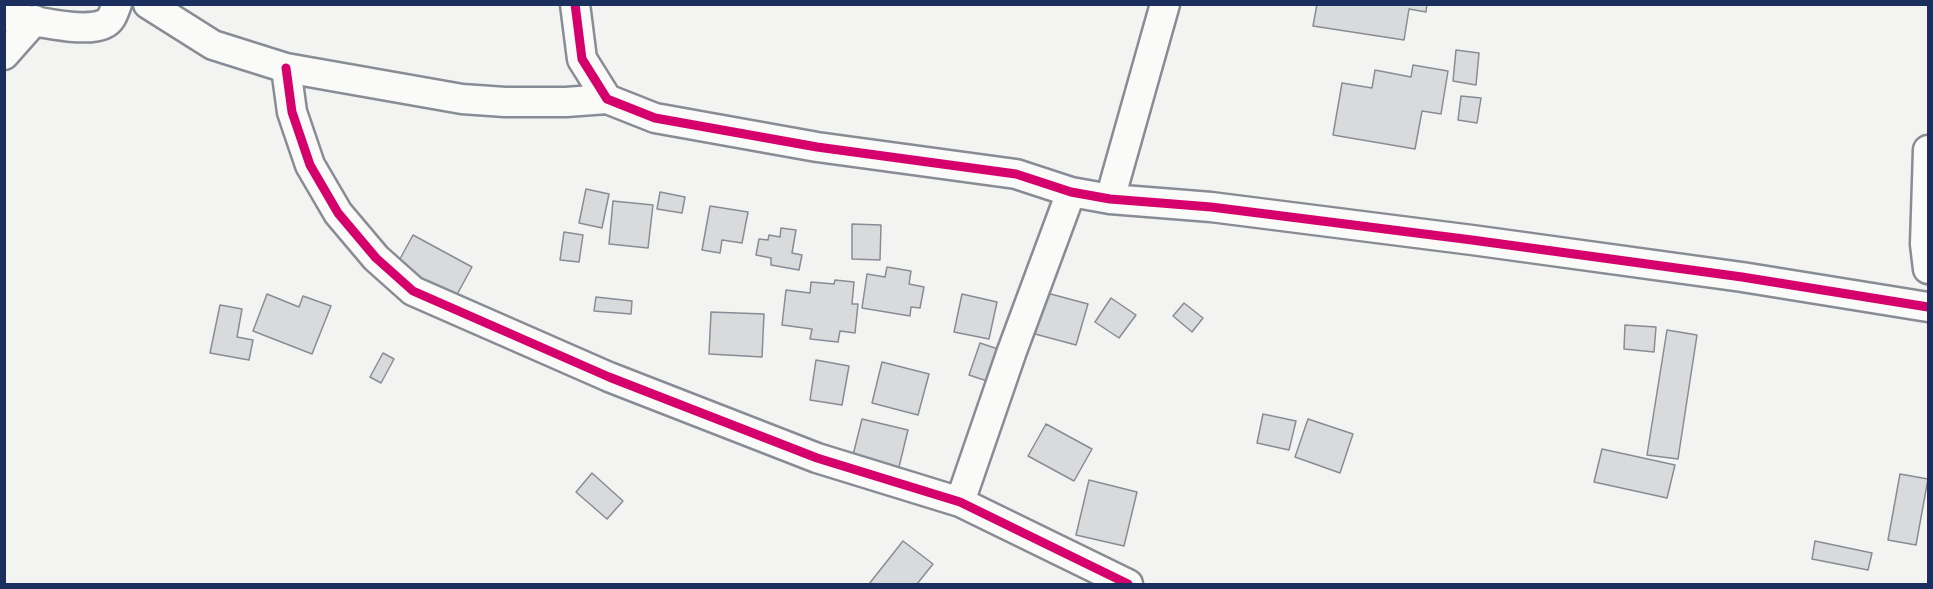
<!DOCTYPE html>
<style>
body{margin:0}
#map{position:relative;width:1933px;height:589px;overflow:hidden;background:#f3f3f2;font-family:Itim,sans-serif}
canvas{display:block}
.frame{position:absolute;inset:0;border:6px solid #1b2f5e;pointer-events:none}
</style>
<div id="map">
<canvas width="1933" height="589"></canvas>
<div class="frame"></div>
</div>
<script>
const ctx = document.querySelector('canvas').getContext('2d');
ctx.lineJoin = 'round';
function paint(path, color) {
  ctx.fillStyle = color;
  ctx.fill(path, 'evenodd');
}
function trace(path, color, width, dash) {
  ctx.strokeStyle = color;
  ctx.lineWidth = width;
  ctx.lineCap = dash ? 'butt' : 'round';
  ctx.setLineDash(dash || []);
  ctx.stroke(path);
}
const building = new Path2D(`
 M1317,4H1427L1426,12L1409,9L1404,40L1313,26Z
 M1456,50L1479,53L1476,85L1453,81Z
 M1413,65L1448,71L1441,114L1422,111L1415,149L1333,135L1342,83L1372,88L1375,70L1411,77Z
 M1461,96L1481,98L1477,123L1458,120Z
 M586,189L609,194L602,228L579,223Z
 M660,192L685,197L682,213L657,209Z
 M613,201L653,205L648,248L609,244Z
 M710,206L748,212L742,243L722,240L720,253L702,250Z
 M852,224L881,225L880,260L852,259Z
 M781,228L796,230L792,253L802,255L799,270L771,265V258L756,255L759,239L768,240L769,235L780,237Z
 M564,232L583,235L579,262L560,260Z
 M413,235L472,267L454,300L395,268Z
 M887,267L911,271L909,284L924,287L920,308L911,307L910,316L862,308L867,274L885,277Z
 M835,280L854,282L852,304H858L855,333L840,331L838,342L810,339L812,329L782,325L786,290L810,293L811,282L834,284Z
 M1047,293L1088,304L1076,345L1035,334Z
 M267,294L299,307L303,296L331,306L312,354L253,331Z
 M962,294L997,302L989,339L954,332Z
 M596,297L632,301L631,314L594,311Z
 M1111,298L1136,315L1119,338L1095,322Z
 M1184,303L1203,318L1192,332L1173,316Z
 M220,305L242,309L237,337L253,340L249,360L210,353Z
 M711,312L764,314L762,357L709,354Z
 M1625,325L1656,327L1654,352L1624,349Z
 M1667,330L1697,335L1678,459L1647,455Z
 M980,343L1001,350L990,382L969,375Z
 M383,353L394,359L381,383L370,377Z
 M816,360L849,366L842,405L810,400Z
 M882,362L929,374L918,415L872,403Z
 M1263,414L1296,421L1289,450L1257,443Z
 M862,419L908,430L898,471L852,459Z
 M1308,419L1353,434L1340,473L1295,457Z
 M1046,424L1092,449L1074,481L1028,456Z
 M1602,449L1675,465L1667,498L1594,482Z
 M592,473L623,501L607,519L576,492Z
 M1900,474L1928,479L1916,545L1888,540Z
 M1089,480L1137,492L1124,546L1076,535Z
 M903,541L933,564L917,584H869Z
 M1815,541L1872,553L1868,570L1812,559Z`);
paint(building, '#d9dadb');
trace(building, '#888c94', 1.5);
const street = new Path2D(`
 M148,4L213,45L286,68L462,99L505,102H566L607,99
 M575,4L582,59L607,99L655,118L817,147L1016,174L1071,192L1110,199L1211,207L1472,240L1742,277L1928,307
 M4,16C29,19 83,34 104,24C112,21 114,11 117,4
 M4,55L35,20
 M286,68L292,112L310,165L338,213L376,258L413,291L609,377L817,458L960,502L1128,584
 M1928,150L1925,244L1928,269
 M1110,199L1165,4
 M960,502L1012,351L1071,192`);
trace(street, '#888c94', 33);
trace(street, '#fafaf8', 28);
trace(new Path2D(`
 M575,4L582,59L607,99L655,118L817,147L1016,174L1071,192L1110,199L1211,207L1472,240L1742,277L1928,307
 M286,68L292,112L310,165L338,213L376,258L413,291L609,377L817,458L960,502L1128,584`), '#d6006c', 9);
</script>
